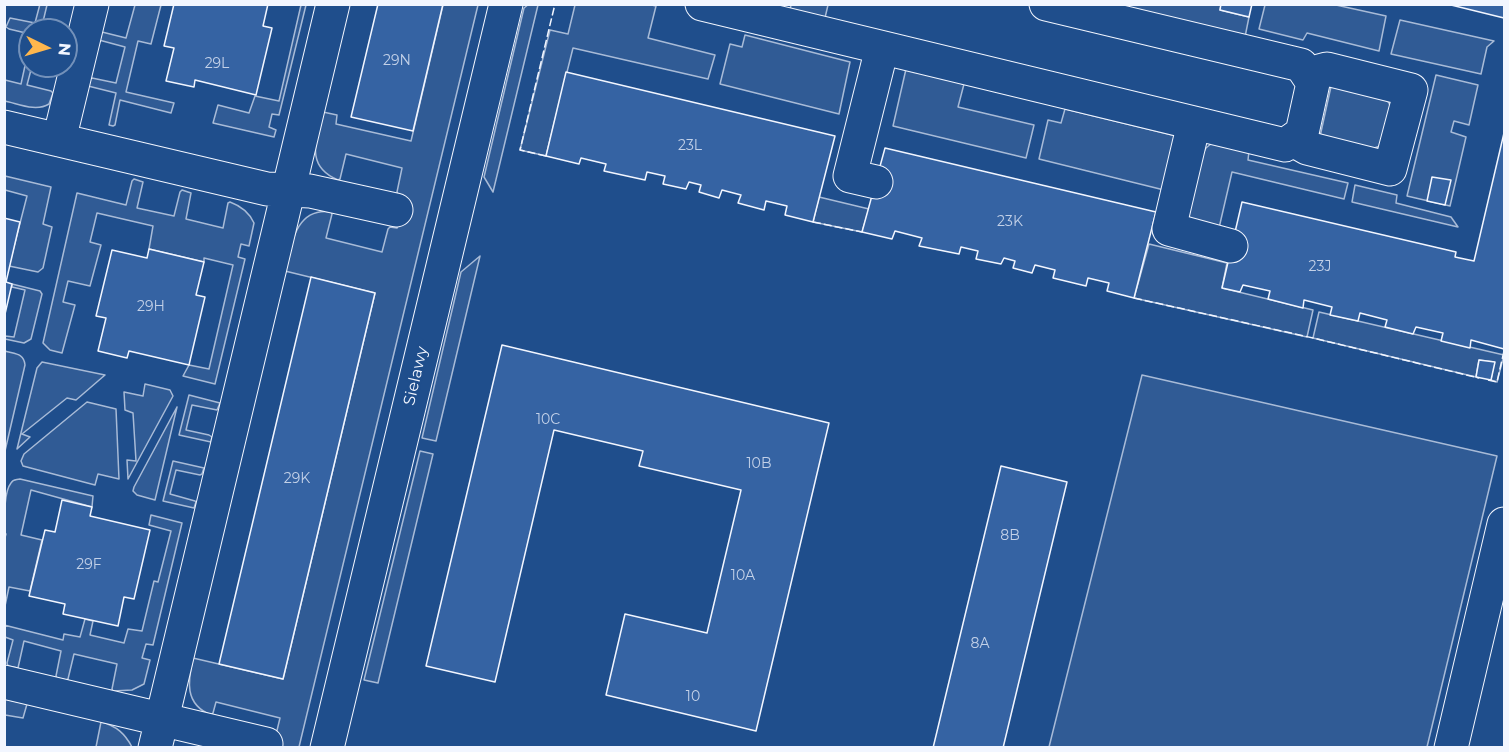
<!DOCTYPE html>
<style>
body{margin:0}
#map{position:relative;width:1509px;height:752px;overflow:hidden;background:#1f4e8c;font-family:Montserrat,sans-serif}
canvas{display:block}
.frame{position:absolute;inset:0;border:6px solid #f2f6ff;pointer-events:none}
.north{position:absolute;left:18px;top:18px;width:60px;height:60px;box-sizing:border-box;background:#1f4e8c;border:2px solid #7391ba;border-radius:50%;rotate:95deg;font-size:16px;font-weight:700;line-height:24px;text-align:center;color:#f2f6ff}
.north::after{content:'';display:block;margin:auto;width:21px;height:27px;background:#ffb74d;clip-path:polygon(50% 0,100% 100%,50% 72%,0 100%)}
</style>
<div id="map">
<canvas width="1509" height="752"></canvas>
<div class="frame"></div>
<div class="north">N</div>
</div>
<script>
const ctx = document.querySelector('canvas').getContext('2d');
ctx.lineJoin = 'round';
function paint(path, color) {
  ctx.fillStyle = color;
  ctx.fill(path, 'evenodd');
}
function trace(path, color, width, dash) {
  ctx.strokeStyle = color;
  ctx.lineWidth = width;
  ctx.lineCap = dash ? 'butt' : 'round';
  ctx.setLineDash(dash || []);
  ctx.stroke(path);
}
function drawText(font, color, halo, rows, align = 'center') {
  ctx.font = font + ' Montserrat,sans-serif';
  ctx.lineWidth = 4.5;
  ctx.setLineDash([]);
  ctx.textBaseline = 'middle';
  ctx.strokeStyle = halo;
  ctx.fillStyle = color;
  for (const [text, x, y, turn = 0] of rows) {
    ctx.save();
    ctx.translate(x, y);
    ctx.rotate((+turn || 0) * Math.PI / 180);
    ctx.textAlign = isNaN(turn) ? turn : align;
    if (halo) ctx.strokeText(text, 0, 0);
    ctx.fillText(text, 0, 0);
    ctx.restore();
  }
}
const green = new Path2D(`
 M40,4L47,5L41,30H30V34L9,29L6,27L10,18L35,23Z
 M529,4L538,5L493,192L484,177L524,8Z
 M647,4L656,6L648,38L715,55L708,79L573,48L546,156L520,150L550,30L568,34L575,5Z
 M1122,4L1221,5L1220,10L1249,17L1245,37L1121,9Z
 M135,5H161L151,44L138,41L126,92L174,103L171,113L120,100L115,125L113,126L109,125L116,93L88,86L89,79L92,78L116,83L125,47L99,40L101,33L102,32L126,38Z
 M301,5H306L279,115L272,114L269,127L276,130L274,137L213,123L218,105L249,113L255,96L279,101Z
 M443,5H478L299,747H273L280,718L216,702L213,713L211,715C184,704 188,681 193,658L283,679L375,293L285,271C291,246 295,207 331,212L332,214L326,238L382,252L388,229L390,227L397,228L404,196L398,194L397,192L402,168L346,154L340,179L338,180C304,166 317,139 323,112L337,115L336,124L411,141Z
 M791,5H828L824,22L789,14Z
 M1265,5H1336L1386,16L1379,51L1307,33L1303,40L1259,29Z
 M1400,20L1494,41L1487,47L1481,74L1391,54Z
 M745,35L850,62L839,114L720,84L730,44L742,47Z
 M30,43V66H32L27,85L51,91L53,93L49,104C36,112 19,104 5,101V80L21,84Z
 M906,69L964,84L958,107L1034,125L1026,158L893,126Z
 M1436,75L1478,85L1469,125L1454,121L1451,132L1466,137L1450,206L1407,196Z
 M1332,82L1382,94L1389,103L1392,112L1380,146L1363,152L1319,141Z
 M1065,109L1176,136L1164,190L1039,159L1048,120L1061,123Z
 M1212,143L1249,151L1248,160L1348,183L1344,199L1232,172L1219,228L1187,220L1201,158L1206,148Z
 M5,176L51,187L43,224L52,227L43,268L38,272L9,266L27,196L5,190Z
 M134,179L143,182L137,208L174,216L180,192L182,190L191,193L186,219L223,228L228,203L230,202C241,206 249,212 254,223L249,246L241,244L238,257L245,259L215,384L183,376L189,365L209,369L233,265L204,258V262L149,249L153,226L97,213L90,242L101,245L90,286L68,281L63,302L75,305L62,353L50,350L43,343L77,193L126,205L132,181Z
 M1355,185L1397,195L1396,203L1451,217L1458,227L1352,202Z
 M819,197L869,209L862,232L813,222Z
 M1149,244L1227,263L1222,288L1313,310L1307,337L1134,298Z
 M480,256L436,441L422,438L461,272Z
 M12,284L40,291L42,294L31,339L24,343L5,339V336L14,337L25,290L12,287Z
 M1319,312L1504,355L1497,382L1491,380L1494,362L1479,360L1476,377L1313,338Z
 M5,351C15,354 24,353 25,365L5,451Z
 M42,362L105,375L76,400L67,398L22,434L30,437L17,449L37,368Z
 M1142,375L1497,456L1427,747H1049Z
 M145,384L170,390L173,396L128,479L127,460L136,461L133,413L125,410L124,392L143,396Z
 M189,395L220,403L217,410L192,405L186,430L209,435L212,437L211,442L179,435Z
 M87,402L116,409L119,479L98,474L95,485L23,466L21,461L24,454Z
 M177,407L155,500L137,495L133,491L134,487Z
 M420,451L433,454L378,683L364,680Z
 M173,461L204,468L202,474L200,475L176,470L170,494L195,501L196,502L194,508L163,501Z
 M20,479L93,496L92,507L31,490L21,535L42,540L30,591L9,587L5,606L4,541L6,534L5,533C5,521 3,493 11,483C13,479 15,480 20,479Z
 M151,515L182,523L153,645L146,644L142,658L150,660L144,684L132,690L113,691L112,689L117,664L74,654L68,679L66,680L57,678L56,676L61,651L24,641L18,668L8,666L7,663L13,640L5,637L4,625L63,640L64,634L80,637L85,619L93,621L90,635L124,643L128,629L142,631L154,581L158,582L171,531L149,525Z
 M5,699L27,704L23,718L5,715Z
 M101,722C117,726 125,734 132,747H96Z`);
paint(green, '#305b95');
trace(green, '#a8bbd7', 1.5);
const building = new Path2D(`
 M174,4H268L263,26L272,28L256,95L195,80L194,87L166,81L174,48L164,46Z
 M378,4H443L413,131L351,117Z
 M1221,4H1252L1249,17L1220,10Z
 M1447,4H1504V18Z
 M566,72L835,136L813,222L785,215L787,206L766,201L764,210L738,203L741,195L722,190L719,198L699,192L701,185L689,182L686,189L663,184L665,176L647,172L645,180L604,171L606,164L581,158L579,164L546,156Z
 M1504,133V349L1471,340L1470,348L1441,341L1443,333L1416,327L1413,334L1385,327L1387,320L1360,313L1358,321L1330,315L1332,307L1304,300L1303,308L1268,299L1270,291L1243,285L1240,292L1222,288L1242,202L1456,252L1455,257L1474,261Z
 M885,148L1156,212L1134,298L1107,291L1109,283L1088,278L1086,286L1053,278L1055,270L1035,265L1032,273L1013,268L1015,261L1004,258L1001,264L976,259L978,251L961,247L959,254L919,246L922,238L895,231L892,239L862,232Z
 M1432,177L1451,180L1445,205L1427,201Z
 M4,218L20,222L6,282L12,284L5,314Z
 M149,249L204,262L196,295L205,297L189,365L129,351L127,358L98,351L106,318L96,316L112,250L147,258Z
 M311,277L375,293L283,679L219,664Z
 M502,345L829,423L756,731L606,695L625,614L707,633L741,490L639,466L643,451L554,430L495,682L426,666Z
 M1479,360L1495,362L1491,380L1476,377Z
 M1001,466L1067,482L1003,748H933Z
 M62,500L92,507L90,516L150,530L134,599L124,597L118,626L63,614L65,604L29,596L45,530L55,532Z`);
paint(building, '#3563a3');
trace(building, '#f2f6ff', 1.5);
const minor = new Path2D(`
 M702,4L1285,145L1302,133L1313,83L1301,65L1046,4
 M1194,123L1169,229L1231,246
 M4,127L267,189L310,191L396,210
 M59,140L92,4
 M1293,140L1307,148L1390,169L1411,90L1327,69L1308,74
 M876,182L850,176L882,48
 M4,682L266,744
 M155,748L333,4
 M327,748L506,4
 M1451,748L1504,524`);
trace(minor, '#f2f6ff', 35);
trace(minor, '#1f4e8c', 33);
trace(new Path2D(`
 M546,156L520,150L555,4
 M813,222L862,232
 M1134,298L1313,338L1479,378
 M1488,380L1497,382L1504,351`), '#f2f6ff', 1.5, [8, 3]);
drawText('14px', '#c3d1e8', null, [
 ["29N",397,61],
 ["29L",217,64],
 ["23L",690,146],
 ["23K",1010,222],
 ["23J",1320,267],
 ["29H",151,307],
 ["10C",548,420],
 ["10B",759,464],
 ["29K",297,479],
 ["8B",1010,536],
 ["29F",89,565],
 ["10A",743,576],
 ["8A",980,644],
 ["10",693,697]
]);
drawText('16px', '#f2f6ff', '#1f4e8c', [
 ["Sielawy",416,376,-77]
]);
</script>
